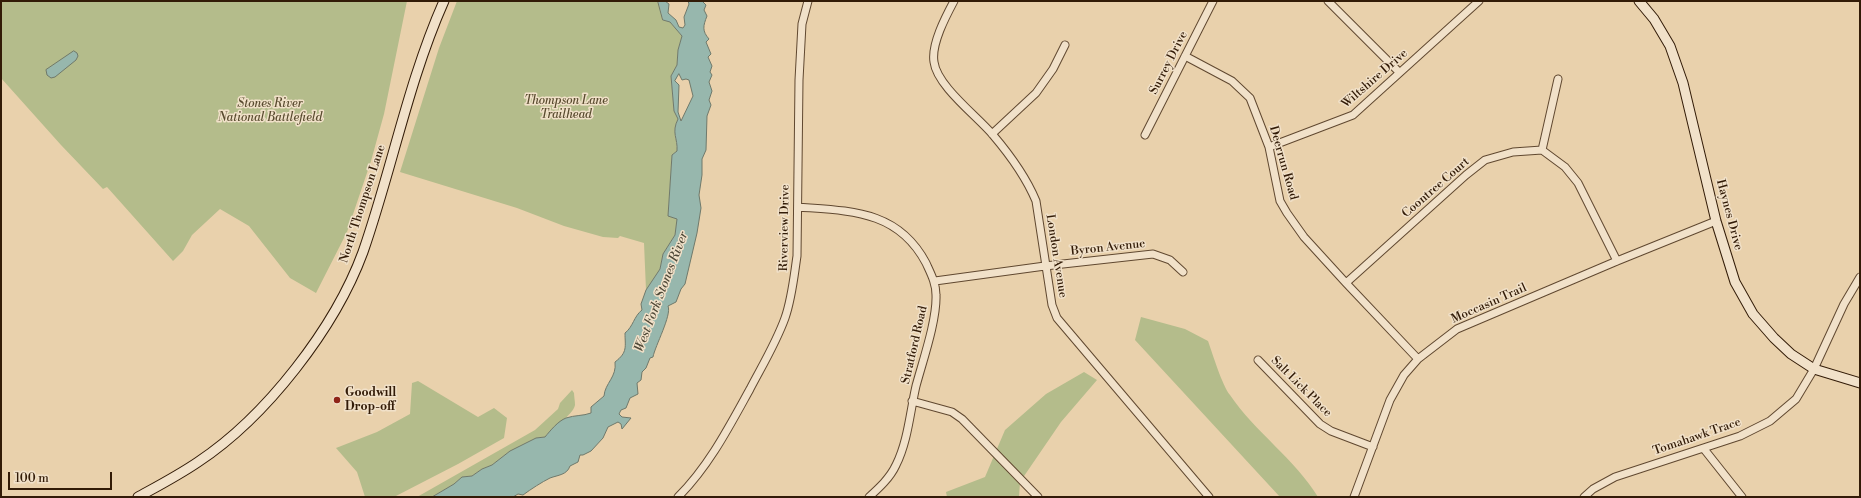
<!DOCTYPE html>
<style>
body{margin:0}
#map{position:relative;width:1861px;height:498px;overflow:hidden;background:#e9d1ac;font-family:"Libre Bodoni",serif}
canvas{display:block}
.frame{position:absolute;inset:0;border:2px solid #321b07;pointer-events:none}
.scale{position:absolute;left:8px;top:472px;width:104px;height:18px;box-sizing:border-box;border:2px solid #321b07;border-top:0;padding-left:5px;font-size:12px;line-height:14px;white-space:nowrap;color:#321b07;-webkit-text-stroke:3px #f1e1c9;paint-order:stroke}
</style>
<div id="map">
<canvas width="1861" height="498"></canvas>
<div class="frame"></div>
<div class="scale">100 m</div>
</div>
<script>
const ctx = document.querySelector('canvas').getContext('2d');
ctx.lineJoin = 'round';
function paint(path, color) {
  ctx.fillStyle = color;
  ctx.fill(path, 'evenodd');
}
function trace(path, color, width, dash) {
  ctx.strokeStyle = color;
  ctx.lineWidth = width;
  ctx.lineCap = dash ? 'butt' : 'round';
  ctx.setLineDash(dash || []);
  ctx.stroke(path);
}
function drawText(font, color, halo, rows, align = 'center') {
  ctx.font = font + ' "Libre Bodoni",serif';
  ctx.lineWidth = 3;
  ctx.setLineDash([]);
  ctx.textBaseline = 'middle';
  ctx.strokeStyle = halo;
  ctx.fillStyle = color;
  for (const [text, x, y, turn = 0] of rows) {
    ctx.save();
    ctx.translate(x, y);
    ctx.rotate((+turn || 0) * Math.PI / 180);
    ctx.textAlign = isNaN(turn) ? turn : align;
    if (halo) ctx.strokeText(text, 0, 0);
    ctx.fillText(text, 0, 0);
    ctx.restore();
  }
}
paint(new Path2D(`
 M1,1H407L384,114L371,161L347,232L316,293L290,278L249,226L220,209L192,235L183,251L173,261L107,187L103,189L61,145L1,78Z
 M457,1H658L663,20L670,22L682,36L678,50L677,65L671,76L674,111L678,119C671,133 678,138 677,151L672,155L668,215L677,219L675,235L663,254L660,269L646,290L644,243L620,236L618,238L603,237L564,226L517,208L400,172L439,48Z
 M1141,317L1185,329L1208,341C1213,355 1222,385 1230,395C1255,432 1295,459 1318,497H1280L1135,340Z
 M1084,372L1097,380L1061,422L1020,482L1019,497H947L946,492L985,477L1005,430L1046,394Z
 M418,381L478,417L494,408L507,418L504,438L458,464L394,497H365L357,472L336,448L377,432L410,414L412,383Z
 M572,390L574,393C574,396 575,401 575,405C573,415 552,428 545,437L536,438L510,451L492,465L482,469L472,476L462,477L454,484L432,497H417L535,430L558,409L560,403Z`), '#b4bc8b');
const water = new Path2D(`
 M658,1H665L669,4L668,13L676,20L679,27L683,28L685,25L684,17L689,4L688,1H702L706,5L704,10L707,16C703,26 702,31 709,39L706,42L711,54L708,57L712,66L710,72L712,75L709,82L712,91L709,100L711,105L707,116L706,150L702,159V175L699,195L701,208L697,233L685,284L681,289L676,302L668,306C672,315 655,346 653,357L650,358L646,368L642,372L641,380L637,383L638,394L630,398L626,408L621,410L619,414L622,417L631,418L622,429L621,424L618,422L608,427L603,438L591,451L583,455H580L578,462L570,466C567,475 558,475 550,478C542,482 531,489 523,495L518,494L513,497H432L454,484L462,477L472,476L482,469L492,465L510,451L536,438L545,437C550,431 558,421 566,418C575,415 583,416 591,413V407L604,396C605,383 617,377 615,362C628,352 625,347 625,333C633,327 634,316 642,310L641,304L646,290L660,269L663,254L675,235L677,219L668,216L672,155L677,151C678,138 671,133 678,119L674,111L671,76L677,65L678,50L682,36L670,22L663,20ZM679,74L682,80L686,79L689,80L693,96L681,121L678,112L679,85L675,81Z
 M74,51L77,53L78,56L76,60L55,77L51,78L47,75L46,70Z`);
paint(water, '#97b7ad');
trace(water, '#6f796b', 1);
const street = new Path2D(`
 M954,1C946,16 931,44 934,62C937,86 977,116 993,135C1010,155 1026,177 1036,201L1052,305L1057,318L1209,497
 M1328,1L1399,72
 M1185,56L1232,81L1250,98L1269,147L1280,201L1287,213L1304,237L1346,283L1418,359
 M992,134L1036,93L1053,69L1065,45
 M1145,135L1213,1
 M1269,147L1353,115L1479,1
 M1542,150L1558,79
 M798,207C850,211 898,210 926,263C931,274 936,283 936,295C937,320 923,360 916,386C910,412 908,441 896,465C890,478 879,488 869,497
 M935,281L1045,266L1153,254L1170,260L1183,272
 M1346,283L1466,175L1485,160L1513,152L1542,150L1565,167L1578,183L1617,261
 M1258,360L1320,424L1331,431L1373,447
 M912,401L952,412L962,419L1038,497
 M1704,449L1742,497
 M678,497C709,466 729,427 750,389C762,366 776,343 785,318C792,298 794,276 797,256L799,80L802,24L808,1
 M1354,497L1390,400L1404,375L1418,359L1457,329L1617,261L1716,221
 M1584,497L1593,489L1615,477L1740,436L1770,421L1796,399L1814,369L1844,304L1860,277`);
const secondary = new Path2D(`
 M1639,1L1654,19L1670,46L1683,83L1716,221L1735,282L1753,314L1774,338L1791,354L1814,369L1860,383
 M138,497C158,486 179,475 198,462C266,417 335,328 363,252C392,169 408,82 444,1`);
trace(street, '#604830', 9);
trace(secondary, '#321b07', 11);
trace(street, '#f1e1c9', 7);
trace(secondary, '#f1e1c9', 9);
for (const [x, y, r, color] of [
 [337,400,4,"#8f2418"]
]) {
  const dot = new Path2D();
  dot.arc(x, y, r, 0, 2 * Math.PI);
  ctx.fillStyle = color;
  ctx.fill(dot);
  trace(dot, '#f1e1c9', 1.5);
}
drawText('12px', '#321b07', '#f1e1c9', [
 ["Surrey Drive",1169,63,-63],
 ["Wiltshire Drive",1375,79,-41],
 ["Deerrun Road",1283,163,74],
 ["Coontree Court",1436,188,-41],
 ["North Thompson Lane",363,204,-72],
 ["Haynes Drive",1729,215,75],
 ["Riverview Drive",785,228,-89],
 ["Byron Avenue",1108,248,-6],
 ["London Avenue",1056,256,81],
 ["Moccasin Trail",1489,304,-24],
 ["Stratford Road",915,345,-77],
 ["Salt Lick Place",1301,387,45],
 ["Tomahawk Trace",1697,437,-19]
]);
drawText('italic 12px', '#594b2f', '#f1e1c9', [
 ["Thompson Lane",566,101],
 ["Trailhead",566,115],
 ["Stones River",270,104],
 ["National Battlefield",270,118]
]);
drawText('bold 12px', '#321b07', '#f1e1c9', [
 ["Goodwill",345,393],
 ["Drop-off",345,407]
], 'left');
drawText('italic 13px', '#504a39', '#f1e1c9', [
 ["West Fork Stones River",662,292,-69]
]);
</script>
